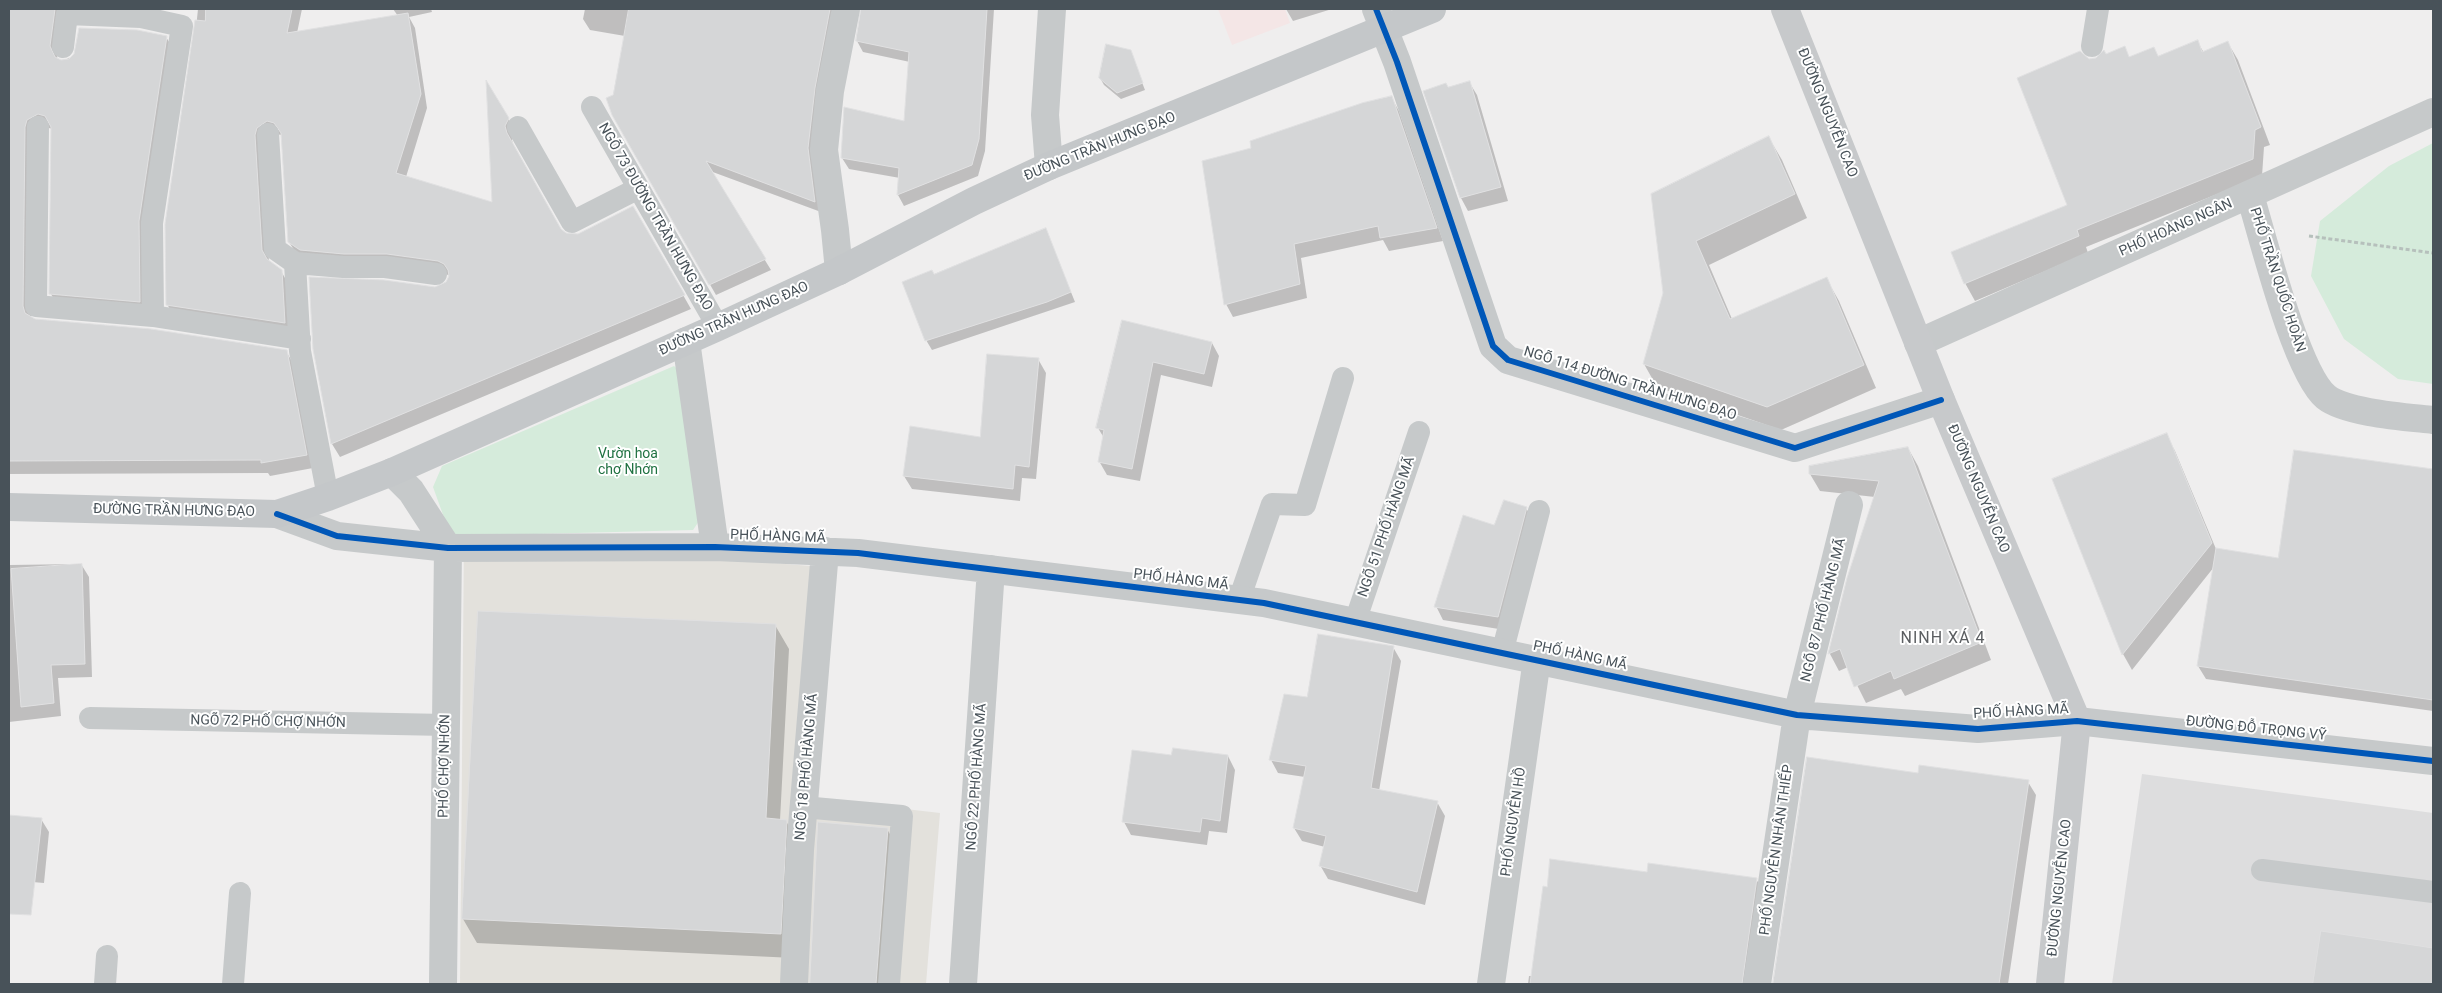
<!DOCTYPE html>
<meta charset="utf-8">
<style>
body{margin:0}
#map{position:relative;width:2442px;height:993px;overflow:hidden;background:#efeeee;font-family:Roboto,sans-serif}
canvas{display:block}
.frame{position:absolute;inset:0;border:10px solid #485259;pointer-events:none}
</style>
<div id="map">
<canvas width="2442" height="993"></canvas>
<div class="frame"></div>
</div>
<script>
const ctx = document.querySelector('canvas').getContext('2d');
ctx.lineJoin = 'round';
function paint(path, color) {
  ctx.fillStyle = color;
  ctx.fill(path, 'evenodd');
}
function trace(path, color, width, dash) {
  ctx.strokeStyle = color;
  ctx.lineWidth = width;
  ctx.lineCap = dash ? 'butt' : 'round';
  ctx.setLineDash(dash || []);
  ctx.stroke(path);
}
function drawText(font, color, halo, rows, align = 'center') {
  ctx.font = font + ' Roboto,sans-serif';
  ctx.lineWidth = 4;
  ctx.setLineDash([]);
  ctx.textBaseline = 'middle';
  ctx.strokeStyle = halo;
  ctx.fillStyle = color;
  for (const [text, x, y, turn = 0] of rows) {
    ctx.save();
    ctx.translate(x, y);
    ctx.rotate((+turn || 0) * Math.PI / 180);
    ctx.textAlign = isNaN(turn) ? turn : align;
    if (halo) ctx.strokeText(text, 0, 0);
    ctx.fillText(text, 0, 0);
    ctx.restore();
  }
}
paint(new Path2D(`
 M464,538L835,568L811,798L940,813L926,984H460Z`), '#e3e1dc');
paint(new Path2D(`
 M2142,774L2433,813V984H2112Z`), '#ddddde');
paint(new Path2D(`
 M1218,9H1285L1290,23L1232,45Z`), '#f4e6e6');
paint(new Path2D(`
 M2433,143V384L2398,379L2344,339L2311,276L2320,221L2389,166Z
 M674,366L686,377L705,512L693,530L459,536L450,534L433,487L442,466Z`), '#d5ebdb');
paint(new Path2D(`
 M9,9H83L61,26L57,59L62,61L74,56L166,37L174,50L147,314L58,307L51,294L52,129L46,127L32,141L31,318L34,320L286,351L294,365L313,468L270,476L268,473L9,474Z
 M198,9H302L297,33L398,16L393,9H431L432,12L409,17L415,28L427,108L406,177L494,203L487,85L516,132L512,140L514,148L560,230L565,235H578L633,207L691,309L340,457L332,444L314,349L448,282L450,276L446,274L297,255L289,242L282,135L275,134L262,149L269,262L281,271L289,285L292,336L175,318L167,304Z
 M585,9H842L821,212L710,171L771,270L716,295L613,115L614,96L625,36L590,30L583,19Z
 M862,9H994L985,151L978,176L904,206L898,195L900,178L849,169L842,158L905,122L910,62L863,52L857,41Z
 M1286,9H1332L1293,21Z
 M2197,41L2204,53L2228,43L2238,60L2270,145L2264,147L2262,176L2086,247L2088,253L1975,301L1965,283L2068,205L2089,60H2097L2124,48L2130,58L2158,57Z
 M1130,52L1145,90L1121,99L1104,85L1100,78Z
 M1469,82L1477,95L1508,201L1468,211L1461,198L1425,91L1448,89Z
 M1391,97L1399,111L1443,241L1389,251L1383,240L1301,258L1307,298L1233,317L1226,304Z
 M1769,138L1782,160L1807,218L1709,265L1732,319L1826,278L1839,301L1876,388L1781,430L1657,387L1644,364L1665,293L1652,195Z
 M1046,230L1075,302L932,350L926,340L934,275Z
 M1123,322L1212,343L1219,356L1212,387L1161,375L1140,481L1107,475L1099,461L1104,438L1098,428Z
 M1038,359L1046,373L1036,479L1022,478L1020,501L912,489L904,476L911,428L981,438Z
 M2166,434L2175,451L2216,549L2279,560L2295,451L2433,470V711L2206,679L2198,666L2214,567L2132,670L2123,654L2083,556Z
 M1908,448L1918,466L1991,660L1905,696L1901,689L1866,703L1848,667L1839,671L1830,654L1848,578L1875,497L1820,491L1810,474Z
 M1526,508L1534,521L1505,630L1443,620L1436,606L1495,527Z
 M81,564L89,577L92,677L58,678L61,716L9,722V565Z
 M479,612L775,625L789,649L780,820L786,821L800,845L794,958L477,943L463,919Z
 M1393,647L1401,661L1379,791L1437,802L1445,816L1425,905L1328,879L1320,865L1325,847L1302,841L1294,828L1305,777L1278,773L1271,760L1308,699Z
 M1228,756L1235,770L1227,833L1209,831L1207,845L1131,835L1124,822L1172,757Z
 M1808,758L1919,774L2028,782L2036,795L2008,984H1774Z
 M9,816L41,819L49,832L44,883L9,880V885Z
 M819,823L887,829L898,848L888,984H811Z
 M1648,874L1756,879L1764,892L1750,984H1528L1529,976H1533Z
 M2322,933L2433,950V984H2314Z`), '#0003');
const building = new Path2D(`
 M9,9H55L50,46L55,57L61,60L69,59L74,54L79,28L137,30L167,36L139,221L140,302L49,294L51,127L45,116L38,114L27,120L25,127L23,306L25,313L35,319L151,329L287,350L307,455L261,463V460L9,461Z
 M206,9H292L287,33L408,13L421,94L396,173L492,202L486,80L509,118L505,126L507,133L561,229L566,233L578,234L633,206L685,295L331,444L313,349L309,277L384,280L435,287L446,282L449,276L448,270L444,264L438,261L387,254H344L300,250L288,242L281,133L274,123L267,121L257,128L255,135L262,250L267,259L282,270L285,323L166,305L165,224L195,20L205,21Z
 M629,9H830L815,88L808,148L815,202L706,161L766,259L709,285L612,115L606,98L613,95Z
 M861,9H987L979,139L972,165L897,195L899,168L841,158L844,107L904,121L909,52L856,41Z
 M2198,40L2202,52L2228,41L2261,127L2255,130L2253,159L2077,230L2079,236L1964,284L1951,252L2067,205L2017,78L2080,51L2089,59L2096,58L2104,50L2106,54L2125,46L2129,57L2154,47L2158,56Z
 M1106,44L1131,50L1143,83L1117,93L1099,78Z
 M1470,81L1501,187L1460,198L1423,91L1446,83L1448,87Z
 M1392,96L1437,228L1380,238L1378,226L1294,244L1300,284L1224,305L1202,161L1251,148L1250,141L1362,103Z
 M1769,136L1795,194L1696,241L1730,319L1827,277L1864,365L1767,407L1643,364L1663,293L1651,194Z
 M1046,228L1071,292L1047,302L925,341L902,282L932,270L934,274Z
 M1122,320L1212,342L1204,374L1153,362L1132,469L1098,462L1104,430L1096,428Z
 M987,354L1039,358L1029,467L1015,465L1013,489L903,476L910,426L980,437Z
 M2167,433L2212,543L2122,655L2052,479Z
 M1908,447L1982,642L1894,679L1891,671L1854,687L1840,649L1828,654L1847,578L1879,481L1809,474V466Z
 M2294,450L2433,469V700L2197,666L2216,548L2278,558Z
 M1504,500L1527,507L1498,617L1434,607L1463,515L1494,525Z
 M82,564L85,664L51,665L54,703L21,707L11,569Z
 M478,611L776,624L766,818L787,820L781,934L462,919Z
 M1318,634L1394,646L1371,788L1438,801L1417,892L1319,866L1326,836L1293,828L1306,766L1269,760L1284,694L1307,697Z
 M1173,748L1228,755L1220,821L1202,818L1200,832L1122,822L1132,750L1171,755Z
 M1807,757L1918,773L1919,765L2029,780L1999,984H1773Z
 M9,815L42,818L31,915L9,914Z
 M818,822L888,828L876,984H810Z
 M1550,859L1647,872L1648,863L1757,878L1742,984H1530L1543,886L1547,887Z
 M2321,931L2433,948V984H2313Z`);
paint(building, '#d5d6d7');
trace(building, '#e0e0e1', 1);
trace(new Path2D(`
 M2309,236L2433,253`), '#b6c0bc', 3, [4, 2.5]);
trace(new Path2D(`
 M2092,46L2098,9
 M63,47L67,14L141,17L182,26L152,223L153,316
 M592,107L718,327
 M38,127L36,306L153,316L300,339
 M518,127L572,222L637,189
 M268,134L275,249L295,263L300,351L328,497
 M295,263L343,267H385L436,274
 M1239,600L1272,504L1305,505L1343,378
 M1355,622L1419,432
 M1502,653L1539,511
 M90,718L446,725
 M803,807L902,816L889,984
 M2262,870L2433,892
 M105,984L107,956
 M233,984L240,893`), '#c6c9ca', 22);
trace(new Path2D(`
 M1376,9L1397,62L1493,346L1508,360L1795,448L1941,400
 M2250,195C2263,238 2296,372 2326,397C2346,413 2407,417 2433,420
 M839,271L835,230L824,150L830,91L846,9
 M686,341L715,547
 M1918,343L2433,112
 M392,472L411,491L448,548L443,984
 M277,514L337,536L448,548L715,547L858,553L1264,603L1797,715L1978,729L2077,721L2433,761
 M794,984L800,850L825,551
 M963,984L991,569
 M1491,984L1537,659
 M1757,984L1797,715L1849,505`), '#c6c9ca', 28);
trace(new Path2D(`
 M1049,166L1045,115L1052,9`), '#c6c9ca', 28);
trace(new Path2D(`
 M1785,9L1941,400L2077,721L2050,984`), '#c7c9cb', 28);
trace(new Path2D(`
 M9,507L277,514L328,497L392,472L718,327L839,271L974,201L1049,166L1432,9`), '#c4c7c9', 28);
trace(new Path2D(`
 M1376,9L1397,62L1493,346L1508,360L1795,448L1941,400
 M277,514L337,536L448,548L715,547L858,553L1264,603L1797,715L1978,729L2077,721L2433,761`), '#0057b8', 6);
drawText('14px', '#485259', '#fff', [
 ["ĐƯỜNG NGUYỄN CAO",1827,113,68],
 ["ĐƯỜNG TRẦN HƯNG ĐẠO",1100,147,-22],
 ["NGÕ 73 ĐƯỜNG TRẦN HƯNG ĐẠO",655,217,60],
 ["PHỐ HOÀNG NGÂN",2176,228,-24],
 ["PHỐ TRẦN QUỐC HOÀN",2277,280,72],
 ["ĐƯỜNG TRẦN HƯNG ĐẠO",734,319,-24],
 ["NGÕ 114 ĐƯỜNG TRẦN HƯNG ĐẠO",1630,384,17],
 ["ĐƯỜNG NGUYỄN CAO",1978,489,67],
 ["ĐƯỜNG TRẦN HƯNG ĐẠO",174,511,1],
 ["NGÕ 51 PHỐ HÀNG MÃ",1387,527,-71],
 ["PHỐ HÀNG MÃ",778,537,2],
 ["PHỐ HÀNG MÃ",1181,580,7],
 ["NGÕ 87 PHỐ HÀNG MÃ",1824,610,-76],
 ["PHỐ HÀNG MÃ",1580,656,12],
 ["PHỐ HÀNG MÃ",2021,712,-3],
 ["NGÕ 72 PHỐ CHỢ NHỚN",268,722,1],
 ["ĐƯỜNG ĐỖ TRỌNG VỸ",2256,729,6],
 ["PHỐ CHỢ NHỚN",445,766,-89],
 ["NGÕ 18 PHỐ HÀNG MÃ",807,767,-85],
 ["NGÕ 22 PHỐ HÀNG MÃ",977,777,-86],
 ["PHỐ NGUYỄN HỒ",1514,822,-82],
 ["PHỐ NGUYỄN NHÂN THIẾP",1777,850,-82],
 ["ĐƯỜNG NGUYỄN CAO",2060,888,-84]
]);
drawText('14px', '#207242', '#fff', [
 ["Vườn hoa",628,454],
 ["chợ Nhớn",628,470]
]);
ctx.letterSpacing = '1px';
drawText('16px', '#5b5e61', '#fff', [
 ["NINH XÁ 4",1943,639]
]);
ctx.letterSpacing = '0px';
</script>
